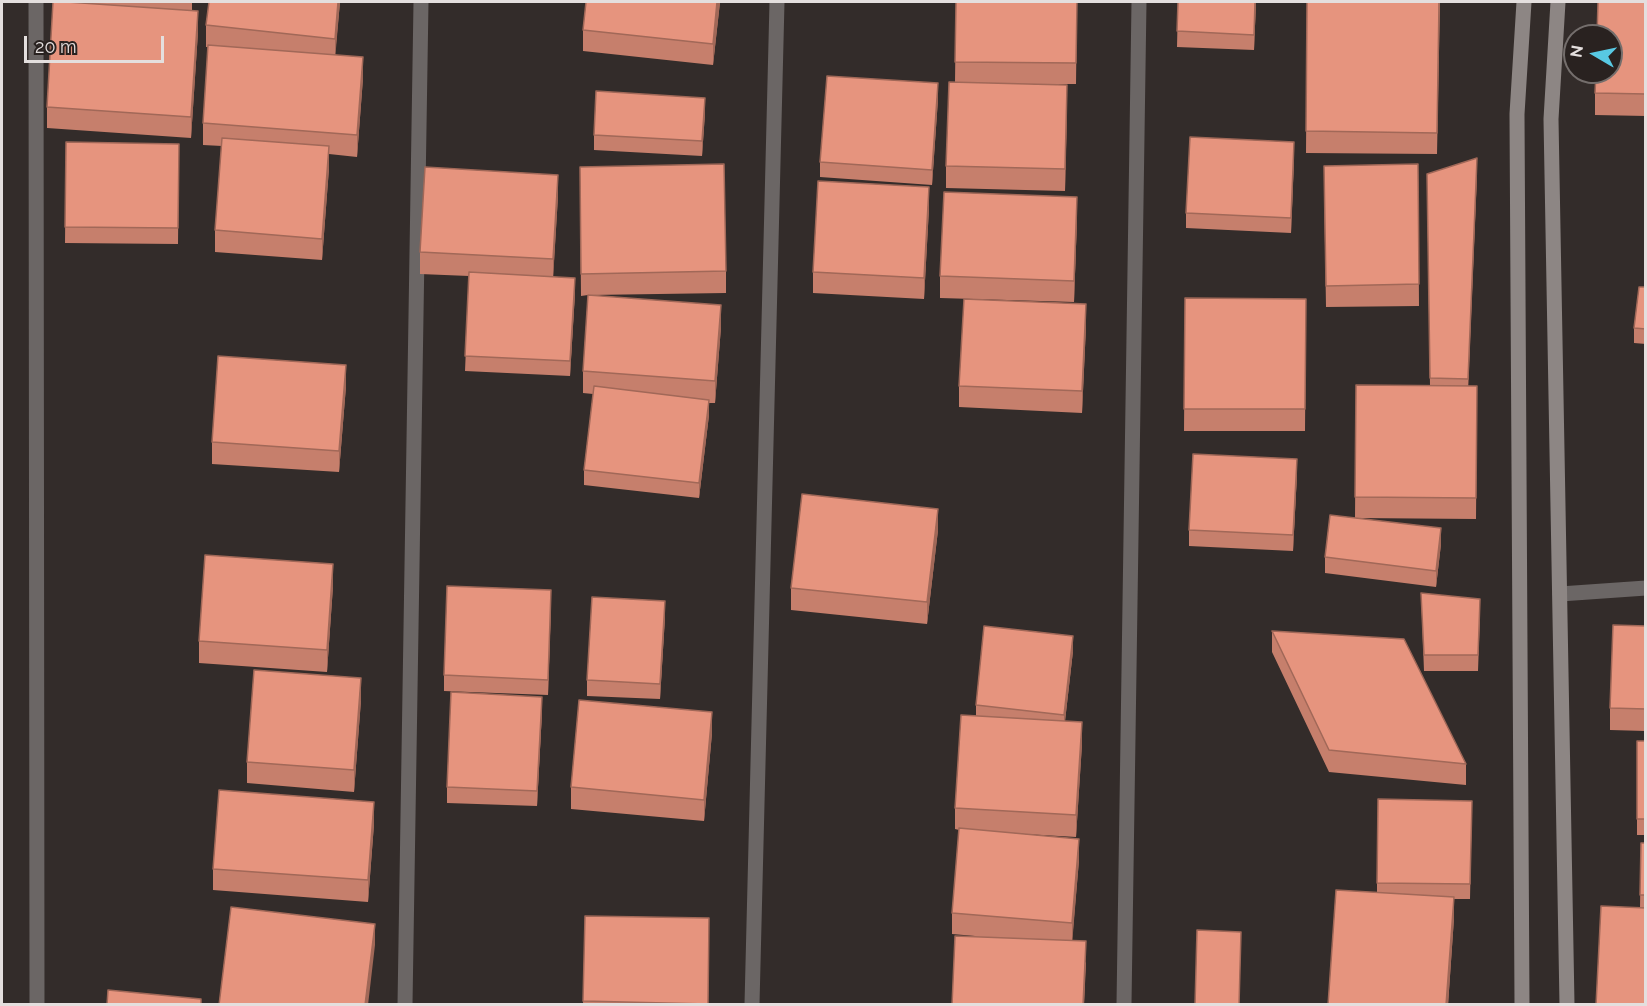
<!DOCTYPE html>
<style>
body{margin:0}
#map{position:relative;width:1647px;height:1006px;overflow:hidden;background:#332c2a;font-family:Raleway,sans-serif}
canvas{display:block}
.frame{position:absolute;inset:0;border:3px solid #e4dfde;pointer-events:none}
.north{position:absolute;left:1563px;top:24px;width:60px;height:60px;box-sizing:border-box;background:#292220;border:2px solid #746e6c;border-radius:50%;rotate:279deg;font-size:16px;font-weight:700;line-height:24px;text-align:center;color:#e4dfde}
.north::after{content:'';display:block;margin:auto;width:21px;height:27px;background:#58c9e3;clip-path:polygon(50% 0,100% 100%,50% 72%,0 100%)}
.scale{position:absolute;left:24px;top:36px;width:140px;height:27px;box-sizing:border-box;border:3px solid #e4dfde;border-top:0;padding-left:8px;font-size:18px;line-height:21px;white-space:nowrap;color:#e4dfde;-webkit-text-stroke:4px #292220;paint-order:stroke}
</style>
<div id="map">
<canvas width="1647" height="1006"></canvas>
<div class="frame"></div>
<div class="north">N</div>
<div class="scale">20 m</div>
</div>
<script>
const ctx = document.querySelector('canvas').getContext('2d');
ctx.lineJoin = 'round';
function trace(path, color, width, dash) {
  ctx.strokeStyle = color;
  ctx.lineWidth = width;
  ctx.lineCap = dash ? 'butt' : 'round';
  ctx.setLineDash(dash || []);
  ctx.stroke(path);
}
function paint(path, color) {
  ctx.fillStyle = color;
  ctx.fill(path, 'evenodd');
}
trace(new Path2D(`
 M36,2L37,1004
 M1560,594L1646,588
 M405,1004L421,2
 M752,1004L777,2
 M1124,1004L1139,2`), '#6b6665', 15);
trace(new Path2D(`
 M1558,2L1551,119L1567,1004
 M1522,1004L1517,114L1524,2`), '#8d8684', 15);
paint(new Path2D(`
 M82,2H192V10L198,32L191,138L47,128V107Z
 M209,2H340L335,55L363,78L357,157L329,154V168L322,260L215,252V230L222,146L203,145V123L208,47H206V25Z
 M720,2L713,65L583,51V30Z
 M956,2H1077L1076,84H1032L1067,107L1065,191L946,188V166L955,82Z
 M1178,2H1256L1254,50L1177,47Z
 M1307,2H1440L1437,154L1306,153Z
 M1646,2V116L1595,115V93Z
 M938,99L932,185L820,177V162Z
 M705,113L702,156L594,150V135Z
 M66,142L179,144L178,244L65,243Z
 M1294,158L1291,233L1186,228V213Z
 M1418,164L1419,306L1326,307L1324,187Z
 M1427,174H1477L1468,386H1477L1476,519L1355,518L1356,385L1430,386Z
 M580,189L726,271V293L591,295L721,327L715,403H709V415L699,498L584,485V470L593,394L583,393V371L588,295L581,296Z
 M558,196L553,277L575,293L570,376L465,371L469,276L420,274V252Z
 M929,208L924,299L813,293V272Z
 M1077,219L1074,302L940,298V276Z
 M1646,287V344L1634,343V328Z
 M1185,298L1306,299L1305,431H1184Z
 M1086,326L1082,413L959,407V386Z
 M346,386L339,472L212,464V442Z
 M1297,474L1293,551L1189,546V530Z
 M938,530L927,624L791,610V588Z
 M1441,544L1436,587L1325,573V557Z
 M333,586L327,672L199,663V641Z
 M1421,593L1480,615L1478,671H1424Z
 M551,606L548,695L444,691V675Z
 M665,617L660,699L587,696V680Z
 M1646,626V731L1610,730V708Z
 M1272,631L1466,764V785L1329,772L1272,652Z
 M1073,651L1065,721L1082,744L1076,837L1007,833L1079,860L1072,941L1086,963L1084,1005H952L975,936L952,934V913L959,830L955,829V808L976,715V705Z
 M361,700L354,792L247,783V762Z
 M542,712L537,806L447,803V787Z
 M712,733L704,821L571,809V787Z
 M1637,741H1646V835H1637Z
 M1472,801L1470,899H1454V918L1448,1005H1328L1377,892V883Z
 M374,824L368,902L213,890V869Z
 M1641,843H1646V1005L1640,908Z
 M585,916L709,940L708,1005H583Z`), '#c67f6c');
paint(new Path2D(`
 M338,2H340L335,60V39Z
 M717,2H720L713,65V44Z
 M1255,2H1256L1254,50V35Z
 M198,11V32L191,138V117Z
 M363,57V78L357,157V135Z
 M938,83V99L932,185V170Z
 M1067,85V107L1065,191V169Z
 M705,98V113L702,156V141Z
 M1294,142V158L1291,233V218Z
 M329,146V168L322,260V239Z
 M1477,158V174L1468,394V379Z
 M558,175V196L553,280V259Z
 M929,187V208L924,299V278Z
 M1077,197V219L1074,302V281Z
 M575,278V293L570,376V361Z
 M1086,304V326L1082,413V391Z
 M721,305V327L715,403V381Z
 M346,365V386L339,472V451Z
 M709,400V415L699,498V483Z
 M1297,459V474L1293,551V535Z
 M938,509V530L927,624V602Z
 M1441,528V544L1436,587V571Z
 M333,564V586L327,672V650Z
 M551,590V606L548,695V680Z
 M665,601V617L660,699V684Z
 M1073,636V651L1064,730V715Z
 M361,678V700L354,792V770Z
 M542,697V712L537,806V791Z
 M712,712V733L704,821V800Z
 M1082,722V744L1076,837V815Z
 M374,802V824L368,902V880Z
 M1079,839V860L1072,945V923Z
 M1454,897V918L1448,1005H1446Z
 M375,924V945L368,1005H365Z
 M1086,941L1084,1005H1083Z`), '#a16858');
const building = new Path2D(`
 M53,2H67L198,11L191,117L47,107Z
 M209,2H338L335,39L206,25Z
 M586,2H717L713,44L583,30Z
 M956,2H1077L1076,63L955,62Z
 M1178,2H1255L1254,35L1177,31Z
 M1307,2H1439L1437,133L1306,131Z
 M1598,2H1646V94L1595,93L1596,72H1611V36H1597Z
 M208,45L363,57L357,135L203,123Z
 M827,76L938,83L932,170L820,162Z
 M949,82L1067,85L1065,169L946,166Z
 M596,91L705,98L702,141L594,135Z
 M1190,137L1294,142L1291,218L1186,213Z
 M222,138L329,146L322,239L215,230Z
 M66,142L179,144L178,228L65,227Z
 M1477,158L1468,379L1430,378L1427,174Z
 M724,164L726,271L581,274L580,167Z
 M1418,164L1419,284L1326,286L1324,166Z
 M425,167L558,175L553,259L420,252Z
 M818,181L929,187L924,278L813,272Z
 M944,192L1077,197L1074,281L940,276Z
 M469,272L575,278L570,361L465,356Z
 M1639,287H1646V329L1634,328Z
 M588,295L721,305L715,381L583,371Z
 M1185,298L1306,299L1305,409H1184Z
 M964,299L1086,304L1082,391L959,386Z
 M218,356L346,365L339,451L212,442Z
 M1356,385L1477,386L1476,498L1355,497Z
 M594,386L709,400L699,483L584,470Z
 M1193,454L1297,459L1293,535L1189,530Z
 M802,494L938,509L927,602L791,588Z
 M1330,515L1441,528L1436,571L1325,557Z
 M205,555L333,564L327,650L199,641Z
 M447,586L551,590L548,680L444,675Z
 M1421,593L1480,599L1478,655H1424Z
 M592,597L665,601L660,684L587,680Z
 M1613,625L1646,626V709L1610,708Z
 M984,626L1073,636L1064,715L976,705Z
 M1272,631L1404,639L1466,764L1329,750Z
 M254,670L361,678L354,770L247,762Z
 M451,692L542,697L537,791L447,787Z
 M579,700L712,712L704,800L571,787Z
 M961,715L1082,722L1076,815L955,808Z
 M1637,741H1646V819H1637Z
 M219,790L374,802L368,880L213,869Z
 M1378,799L1472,801L1470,884L1377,883Z
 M959,828L1079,839L1072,923L952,913Z
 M1641,843H1646V895H1640Z
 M1336,890L1454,897L1446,1005H1328Z
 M1601,906L1646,908V1005H1596Z
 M231,907L375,924L365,1005H219Z
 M585,916L709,918L708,1004L583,1001Z
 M1197,930L1241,932L1239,1005H1195Z
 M955,936L1086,941L1083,1005H952Z
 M108,990L201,999V1005H107Z`);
paint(building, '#e6947e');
trace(building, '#a16858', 1.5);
</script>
